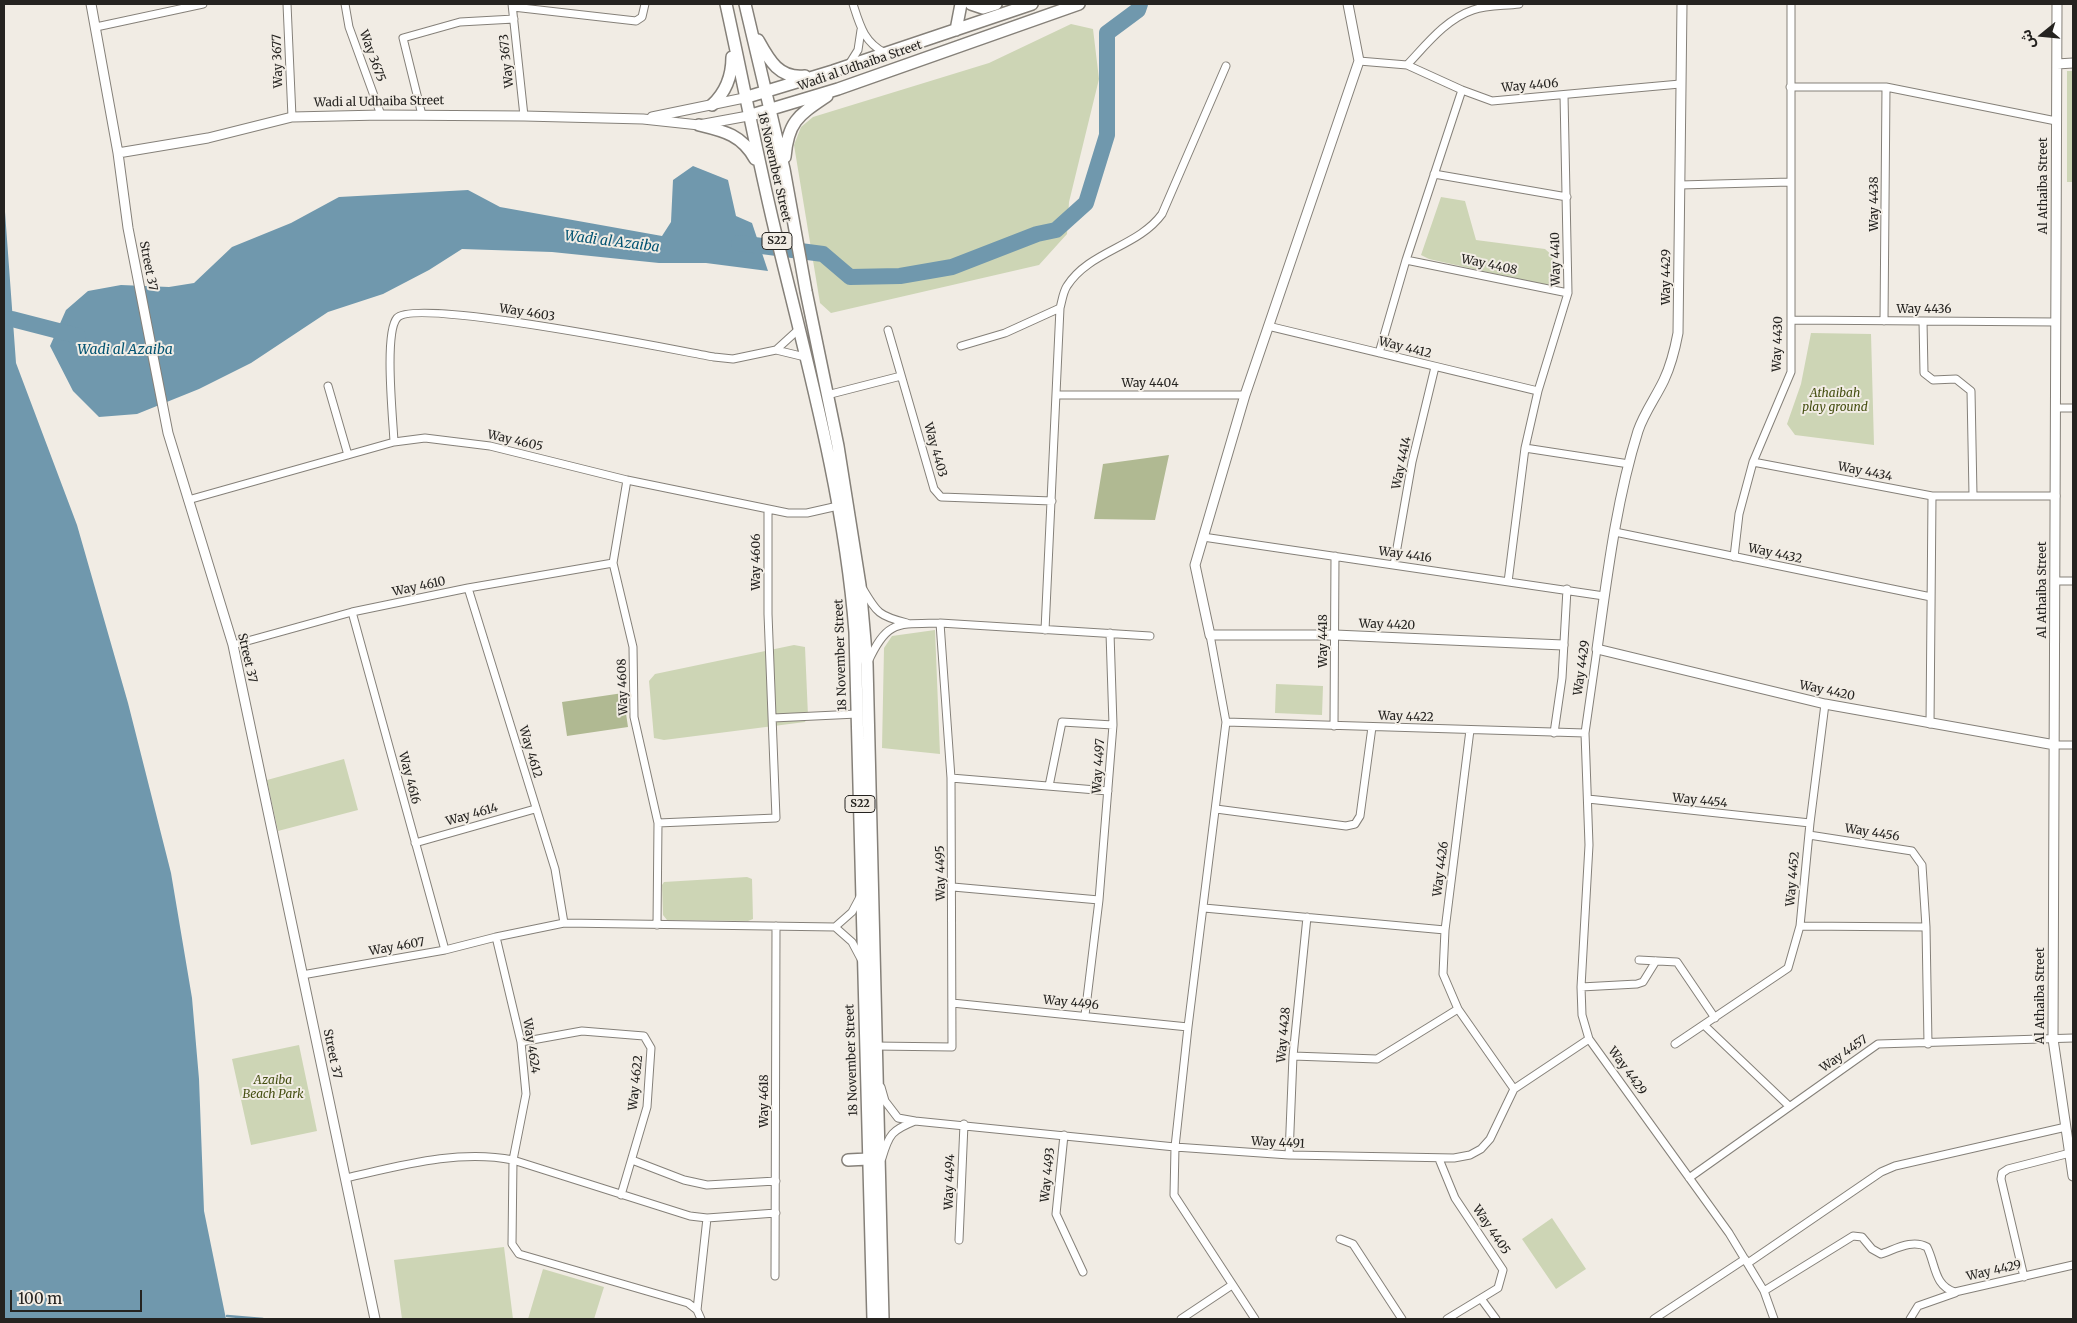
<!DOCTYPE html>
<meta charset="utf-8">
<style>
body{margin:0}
#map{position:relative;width:2077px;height:1323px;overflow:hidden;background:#f1ece4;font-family:Merriweather,"Noto Sans Arabic",serif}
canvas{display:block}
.frame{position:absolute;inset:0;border:5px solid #252320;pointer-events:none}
.north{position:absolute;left:2017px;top:10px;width:50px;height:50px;-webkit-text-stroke:4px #f1ece4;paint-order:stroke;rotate:253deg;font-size:14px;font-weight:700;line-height:20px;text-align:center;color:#252320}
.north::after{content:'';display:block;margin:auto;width:18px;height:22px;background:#252320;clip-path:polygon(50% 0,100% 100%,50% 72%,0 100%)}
.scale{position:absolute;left:10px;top:1290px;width:132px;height:22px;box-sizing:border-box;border:2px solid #252320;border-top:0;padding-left:6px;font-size:15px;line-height:18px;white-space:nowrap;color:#252320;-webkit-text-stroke:4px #f1ece4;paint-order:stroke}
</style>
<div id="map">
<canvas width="2077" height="1323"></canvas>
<div class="frame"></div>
<div class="north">ش</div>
<div class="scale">100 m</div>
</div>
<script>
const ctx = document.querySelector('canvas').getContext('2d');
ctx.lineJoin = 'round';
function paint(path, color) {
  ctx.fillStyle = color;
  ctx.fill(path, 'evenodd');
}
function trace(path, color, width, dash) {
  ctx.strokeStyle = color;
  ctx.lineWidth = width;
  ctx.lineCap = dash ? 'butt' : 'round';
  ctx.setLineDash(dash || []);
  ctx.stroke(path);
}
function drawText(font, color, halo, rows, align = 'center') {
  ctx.font = font + ' Merriweather,serif';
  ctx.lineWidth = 4;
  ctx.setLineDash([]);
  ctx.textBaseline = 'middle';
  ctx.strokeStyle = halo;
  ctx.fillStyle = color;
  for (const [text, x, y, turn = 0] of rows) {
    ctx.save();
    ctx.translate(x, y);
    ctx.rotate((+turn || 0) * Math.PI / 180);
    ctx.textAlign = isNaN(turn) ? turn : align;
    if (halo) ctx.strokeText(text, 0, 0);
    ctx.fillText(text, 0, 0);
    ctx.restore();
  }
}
paint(new Path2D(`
 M1071,24L1093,29L1099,79L1069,202L1067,234L1039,265L831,313L820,303L794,145L801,127L813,117L989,63Z
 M2067,71H2073V182H2067Z
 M1441,197L1465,201L1476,240L1545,249L1553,256L1550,284L1545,285L1429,259L1421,255Z
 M1811,333L1871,334L1874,445L1795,435L1787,424L1801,384Z
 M935,630L940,754L882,748L884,648L892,636Z
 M794,645L805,647L808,716L805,722L664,740L654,738L649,681L655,674Z
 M1276,684L1323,686L1322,715L1275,713Z
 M344,759L358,810L278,831L267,780Z
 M747,877L752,879L753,919L748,921L667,920L663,915L662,885L664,882Z
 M299,1045L317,1131L251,1145L232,1059Z
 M1552,1218L1586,1269L1556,1289L1522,1239Z
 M504,1247L513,1319H402L394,1260Z
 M543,1269L604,1287L594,1319H528Z`), '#cdd5b5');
paint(new Path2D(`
 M1169,455L1155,520L1094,519L1103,464Z
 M623,693L628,727L567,736L562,702Z`), '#b0b992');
paint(new Path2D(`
 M693,166L728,180L736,216L752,223L768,271L706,263H659L552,252L462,249L429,270L383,294L328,312L251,363L199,389L137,414L99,417L73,391L50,346L66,310L88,291L121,285L169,287L194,283L232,247L291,223L339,197L468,190L500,207L662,236L671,222L673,180Z
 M4,198L16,363L77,525L128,703L171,873L192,998L199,1079L204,1211L226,1319H4Z`), '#7098ad');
trace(new Path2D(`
 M227,1316L263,1319`), '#7098ad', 2.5);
trace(new Path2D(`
 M739,243L823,254L850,277L900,276L952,267L1037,234L1056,230L1086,203L1107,135V33L1138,10L1140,4
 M12,319L78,336`), '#7098ad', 16);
const minor = new Path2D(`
 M287,4L292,117
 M345,4L349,27L381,115
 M512,4L524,116
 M853,4C860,26 864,42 885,53
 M513,7L636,21L642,17L645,4
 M96,27L203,4
 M1359,61L1407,65L1462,90L1492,101L1680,84
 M1407,65C1426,45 1446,19 1473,10C1487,5 1504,6 1519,4
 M848,66L858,50L861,30
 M1790,87H1886L2056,121
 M422,115L403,38L460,22L514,19
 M1434,174L1567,197
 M1680,185L1790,182
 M1406,260L1568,293
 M1791,320L2056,322
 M1884,321L1886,87
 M1923,321L1924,373L1933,380L1956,379L1971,391L1973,495
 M1268,326L1538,391
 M888,330L934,489L941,497L1052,501
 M961,346L1005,333L1060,308
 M776,350L799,329
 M1379,353L1406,260L1462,90
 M328,386L348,455
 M827,395L901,376
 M1056,395H1245
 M2056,408H2073
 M394,442C393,419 384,333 397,318C415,297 674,350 714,357L733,359L776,350L805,357
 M1525,448L1629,464
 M1753,462L1932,496H2056
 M627,480L613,563L633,647L634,717L658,823L657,925
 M188,500L394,442L425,438L490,446L627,480L788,513H807L838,506
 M1615,532L1931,597
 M1203,537L1604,596
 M1734,557L1739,514L1753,462L1791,372V4
 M1394,565L1412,462L1435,367
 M2055,581H2073
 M1508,582L1525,448L1538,391L1568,293L1564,95
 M468,588L555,869L564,923
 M863,589C877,613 879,616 907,623
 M352,612L445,950
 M1045,630L1060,308C1062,301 1063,292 1067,286C1089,251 1138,247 1162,214L1226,66
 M1210,635L1226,722L1188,1027L1175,1147L1174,1195L1255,1319
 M233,645L352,612L468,588L613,563
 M1597,649L1585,733L1589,845L1581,987L1582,1015L1589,1039L1729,1233L1764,1291L1774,1319
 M868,662C887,620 897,624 940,623L1150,636
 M773,718L857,714
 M1226,722L1585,733
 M1930,724L1932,496
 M1334,726L1335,556
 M1470,730L1445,930L1443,974L1458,1009L1514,1089
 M1554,733L1562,678L1567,589
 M2055,745H2073
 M951,778L1108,791
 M1049,786L1062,722L1113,725
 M1588,799L1810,823
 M1216,809L1346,826L1355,824L1360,816L1372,727
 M658,823L776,818L768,614V510
 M1809,835L1912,851L1922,865L1926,927L1928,1044
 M415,843L535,809
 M953,887L1099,900
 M1204,908L1445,930
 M1800,926L1926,927
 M835,927L852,912L860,897
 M496,937L521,1042L526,1094L513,1160L512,1244L519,1254L688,1303L697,1310L701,1319
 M1639,960L1677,962L1715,1018
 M302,975L445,950L496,937L564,923L835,927L852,942L861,959
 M1581,987L1637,984L1643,982L1656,961
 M952,1003L1188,1027
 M1085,1015L1099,900L1113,725L1110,633
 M1704,1025L1789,1106
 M521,1042L582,1031L644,1036L651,1048L647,1107L621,1195
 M1675,1044L1788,968L1800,926L1810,823L1825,704
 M875,1046L952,1047L951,778L940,623
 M1293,1056L1377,1059L1458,1009
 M881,1087L885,1101L898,1118L915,1121C892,1130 889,1134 882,1158
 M915,1121L1175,1147L1289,1155L1454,1158L1470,1155L1481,1149L1490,1139L1514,1089L1589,1039
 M1064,1135L1056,1214L1083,1272
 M1289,1155L1293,1056L1307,917
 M1439,1159L1455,1198L1503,1270L1498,1288L1447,1319
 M632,1160L684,1180L707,1185L776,1181
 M346,1178C400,1166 458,1149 513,1160L690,1216L707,1218L776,1213
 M1689,1178L1878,1044L2073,1038
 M1340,1239L1353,1244L1402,1319
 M959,1240L964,1124
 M1748,1263L1881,1172L1895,1166L2066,1127
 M775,1276L776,926
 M2024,1277L2001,1179L2002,1173L2008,1169L2070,1153
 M1764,1291L1853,1236L1862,1237L1872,1249L1881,1254C1896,1249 1912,1239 1927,1247C1936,1265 1934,1286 1955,1292L2073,1265
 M1482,1300L1496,1319
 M697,1310L707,1218
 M1181,1319L1232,1285
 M1654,1319L1745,1259
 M1910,1319L1918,1306L1955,1293`);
const tertiary = new Path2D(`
 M91,4L118,153L128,228L168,433L233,645L375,1319
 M1348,4L1359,61L1245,395L1195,565L1210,635H1335L1563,645
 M1682,4L1678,333C1675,349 1671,365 1664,380C1656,397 1644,413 1638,431C1616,501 1607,577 1597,649L1825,704L2055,745
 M2057,4L2053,1039L2073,1176
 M2057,64L2073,63
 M652,117L744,98
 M118,153L208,138L292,117L381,115L524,116L643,119L699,125L748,116`);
const primary = new Path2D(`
 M726,4C744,85 759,167 779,247C810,374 845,502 855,632L873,1319
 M745,4L784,169L806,291L838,446L860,585L867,664L883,1319
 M971,4L983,8L996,4
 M956,30L961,4
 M758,40C769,60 779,79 805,76
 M744,98L833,71L1032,4
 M712,105C726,92 732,77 732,57
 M748,116L838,89L1079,4
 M699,125C724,131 742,135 755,159
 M785,157C788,121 799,115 827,96
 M848,1160L868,1159`);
trace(minor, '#858079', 9);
trace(tertiary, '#858079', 11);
trace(primary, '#858079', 14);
trace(minor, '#fff', 7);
trace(tertiary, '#fff', 9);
trace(primary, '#fff', 11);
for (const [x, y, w] of [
 [777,241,30],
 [860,804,30]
]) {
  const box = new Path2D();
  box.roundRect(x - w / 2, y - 8.5, w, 17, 4);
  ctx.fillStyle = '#f1ece4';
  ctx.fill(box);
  trace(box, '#252320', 1);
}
drawText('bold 11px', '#252320', null, [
 ["S22",777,241],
 ["S22",860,804]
]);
drawText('12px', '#252320', '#f1ece4', [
 ["Way 3675",372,56,70],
 ["Way 3677",278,61,-92],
 ["Way 3673",507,61,-96],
 ["Wadi al Udhaiba Street",860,66,-19],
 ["Way 4406",1530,86,-5],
 ["Wadi al Udhaiba Street",379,102,-1],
 ["18 November Street",774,167,77],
 ["Al Athaiba Street",2044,186,-90],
 ["Way 4438",1875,204,-90],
 ["Way 4410",1556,259,-91],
 ["Way 4408",1489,265,12],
 ["Street 37",148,266,79],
 ["Way 4429",1667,277,-90],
 ["Way 4436",1924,310],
 ["Way 4603",527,313,9],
 ["Way 4430",1778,344,-88],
 ["Way 4412",1405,348,14],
 ["Way 4404",1150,384],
 ["Way 4605",515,441,13],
 ["Way 4403",935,450,74],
 ["Way 4414",1402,463,-78],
 ["Way 4434",1865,472,11],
 ["Way 4432",1775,554,12],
 ["Way 4416",1405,555,8],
 ["Way 4606",757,562,-90],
 ["Way 4610",419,587,-12],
 ["Al Athaiba Street",2043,590,-90],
 ["Way 4420",1387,625,2],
 ["Way 4418",1324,641,-90],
 ["18 November Street",841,655,-92],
 ["Street 37",247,658,77],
 ["Way 4429",1582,668,-82],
 ["Way 4608",623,687,-92],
 ["Way 4420",1827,691,12],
 ["Way 4422",1406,717,2],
 ["Way 4612",530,752,73],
 ["Way 4497",1099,766,-86],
 ["Way 4616",409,778,75],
 ["Way 4454",1700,801,6],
 ["Way 4614",472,815,-16],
 ["Way 4456",1872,833,9],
 ["Way 4426",1441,869,-83],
 ["Way 4495",941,873,-91],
 ["Way 4452",1793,879,-85],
 ["Way 4607",397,947,-10],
 ["Al Athaiba Street",2041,996,-90],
 ["Way 4496",1071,1003,6],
 ["Way 4428",1284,1035,-85],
 ["Way 4624",531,1046,81],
 ["Street 37",332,1054,78],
 ["Way 4457",1844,1054,-35],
 ["18 November Street",852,1060,-92],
 ["Way 4429",1627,1071,54],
 ["Way 4622",636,1083,-84],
 ["Way 4618",765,1101,-90],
 ["Way 4491",1278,1143,3],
 ["Way 4493",1048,1175,-84],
 ["Way 4494",950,1182,-88],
 ["Way 4405",1491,1230,56],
 ["Way 4429",1994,1271,-13]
]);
drawText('italic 12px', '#454f11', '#f1ece4', [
 ["Athaibah",1835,394],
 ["play ground",1835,408],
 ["Azaiba",273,1081],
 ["Beach Park",273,1095]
]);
drawText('italic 14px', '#025372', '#f1ece4', [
 ["Wadi al Azaiba",612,242,7],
 ["Wadi al Azaiba",125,350]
]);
</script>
